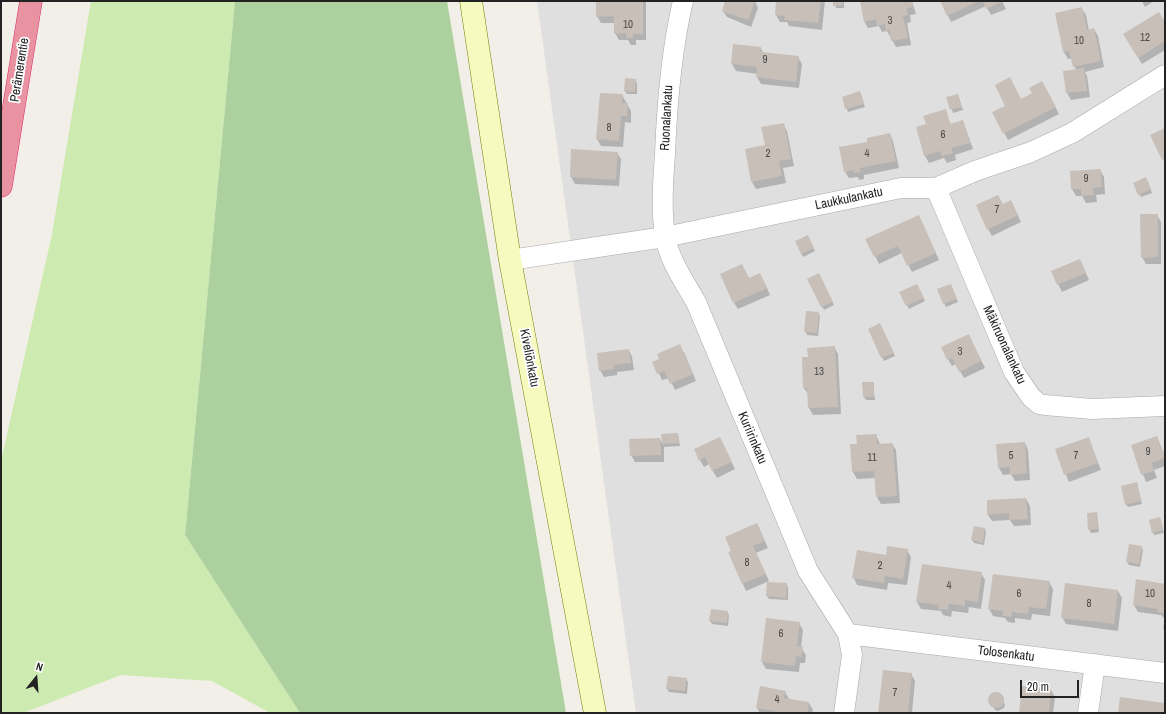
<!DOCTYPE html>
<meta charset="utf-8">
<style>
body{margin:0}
#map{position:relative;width:1166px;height:714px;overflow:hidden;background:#f2efe9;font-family:"Archivo Narrow",sans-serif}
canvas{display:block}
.frame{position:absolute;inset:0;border:2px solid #222;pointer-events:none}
.north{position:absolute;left:16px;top:658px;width:40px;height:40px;-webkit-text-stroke:3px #fff;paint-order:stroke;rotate:17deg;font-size:11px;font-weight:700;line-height:16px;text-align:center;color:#222}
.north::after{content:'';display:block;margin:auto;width:14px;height:18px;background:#222;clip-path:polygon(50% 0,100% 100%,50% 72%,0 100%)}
.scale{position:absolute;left:1020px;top:680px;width:59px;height:18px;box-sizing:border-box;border:2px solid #222;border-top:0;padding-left:5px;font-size:12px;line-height:14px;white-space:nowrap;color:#222;-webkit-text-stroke:3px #fff;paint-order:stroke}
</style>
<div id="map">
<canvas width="1166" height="714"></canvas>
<div class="frame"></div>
<div class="north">N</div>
<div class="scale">20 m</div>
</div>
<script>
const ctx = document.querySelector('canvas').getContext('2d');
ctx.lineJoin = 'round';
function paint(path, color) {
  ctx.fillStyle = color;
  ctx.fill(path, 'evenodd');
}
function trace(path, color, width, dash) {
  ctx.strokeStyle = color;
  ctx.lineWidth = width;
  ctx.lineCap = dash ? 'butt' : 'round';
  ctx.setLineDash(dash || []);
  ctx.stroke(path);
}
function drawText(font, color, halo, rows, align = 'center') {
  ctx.font = font + ' "Archivo Narrow",sans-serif';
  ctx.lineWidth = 3.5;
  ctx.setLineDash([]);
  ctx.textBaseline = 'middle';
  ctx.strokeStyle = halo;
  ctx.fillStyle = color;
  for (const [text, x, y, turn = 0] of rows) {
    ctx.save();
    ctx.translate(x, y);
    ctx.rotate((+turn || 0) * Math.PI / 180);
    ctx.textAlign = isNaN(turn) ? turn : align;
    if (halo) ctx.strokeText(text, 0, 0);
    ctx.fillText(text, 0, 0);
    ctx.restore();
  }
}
paint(new Path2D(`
 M537,1H1165V713H636Z`), '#e0dfdf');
paint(new Path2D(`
 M91,1H235L185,535L300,713H270L212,681L121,675L23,713H1V461L52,234Z`), '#cdebb0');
paint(new Path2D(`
 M235,1H447L566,713H300L185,535Z`), '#add19e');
paint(new Path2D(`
 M597,1H646V40H636V45H631L628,40H619L615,33V23H601L597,16Z
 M727,1H755L758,8L751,27L727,17L723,11Z
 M777,1H825L822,30L789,26L787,22H780L776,15Z
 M834,1H844V8H836Z
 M861,1H912L916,14L910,15L911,22L907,23L911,45L896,47L887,31L882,32L879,26L868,28L864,21Z
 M941,1H1002L1006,9L991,15L986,6L951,22Z
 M1142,1H1154L1145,7Z
 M1082,9L1086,15L1089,31L1094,29L1098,36L1104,67L1085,72L1087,76L1090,97L1071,100L1067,93L1076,70L1072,58L1068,59L1064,52L1056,14Z
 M1165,23V50L1142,64L1128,41Z
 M734,45L761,48L763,53L798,57L802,64L799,88L761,84L757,77L758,74L736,71L732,64Z
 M635,80L637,83V94H627L625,91Z
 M1046,89L1059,114L1008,140L994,113Z
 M860,92L865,107L848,112L843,98Z
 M622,95L631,111V123L625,122L623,147L601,146L597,139Z
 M958,95L963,110L953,113L948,97Z
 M945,111L951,125L963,121L973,149L955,155L956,160L947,163L944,158L929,163L925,156L917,128L927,125Z
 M783,124L787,131L794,166L783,168L786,183L756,189L752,182L746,150L766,146Z
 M890,134L893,141L899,168L864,175V179L859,180L858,177L849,178L845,172L869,142Z
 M617,153L621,159L619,186L575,184L571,177Z
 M1100,170L1104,177L1105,194L1096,195L1097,202L1086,203L1082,196H1076L1072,189L1071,172Z
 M1148,182L1152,193L1141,197L1139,194Z
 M1011,201L1021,222L992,236L988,229L1003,205Z
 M1157,215L1161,222V264H1146L1142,257Z
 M922,223L939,260L912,272L902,253L879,264L867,239Z
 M809,240L815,251L803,257L796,242Z
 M1080,260L1089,280L1062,292L1052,272Z
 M820,277L834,305L824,310L808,279Z
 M764,281L770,295L738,309L734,303Z
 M917,285L925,301L909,309L901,293Z
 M952,288L958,302L946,307L938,290Z
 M818,313L820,316L818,336L807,335L806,332Z
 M881,328L895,356L884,361L869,329Z
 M972,342L985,368L964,378L956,364L952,366L948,359Z
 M834,347L838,354L841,414L813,415L809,408V395L804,388L809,358Z
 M629,350L632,357L634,370L617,372V375L604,377L600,370Z
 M684,352L696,381L675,390L669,378L662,380L654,363Z
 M873,383L875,400H866L864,397Z
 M678,434L680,446L664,447V462H635L631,455L660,439L663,445L662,435Z
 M876,435L880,444H892L896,450L900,503L881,504L877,497L876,478L857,479L853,472L851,445H858Z
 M1157,437L1165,456V466L1154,470L1157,478L1146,482L1132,446Z
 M1088,438L1101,470L1069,482L1056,450Z
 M1025,443L1028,450L1030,480L1015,481L1011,474L1003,475L999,468Z
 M723,445L735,469L717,478L709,464L704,467L700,460Z
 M1137,483L1142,504L1128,507L1126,504Z
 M1026,499L1030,506L1031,525L1014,526L1010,520L992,521L988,515Z
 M1097,513L1099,532L1091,533L1089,529Z
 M1160,518L1164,533L1154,535L1153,532Z
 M757,524L768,548L756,553L769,581L746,591L729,553Z
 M985,529L986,532L984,545L974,543L972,540Z
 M1141,547L1143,550L1140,567L1129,565L1127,562Z
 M907,550L911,557L907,585L888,583L887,590L857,585L854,578L887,556Z
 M981,573L985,580L981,609L969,607L968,613L952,611L951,617L943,615L941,611L921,609L917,602Z
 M993,575L1049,582L1053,589L1050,616L1032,614L1031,620L1015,618V623L1008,622L1005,618L993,616L989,609Z
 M768,583L787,584L788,588V600L769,599L767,596Z
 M1165,585V631L1163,628L1165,619L1161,615L1138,612L1134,605Z
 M1118,591L1122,598L1118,631L1066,624L1062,617Z
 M727,612L729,615L728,626L712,624L710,621Z
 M799,623L803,630L801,648L806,655L805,663H800L799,672L766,669L762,662Z
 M911,674L915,681L912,713H879Z
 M686,679L688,682L687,694L669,692L667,689Z
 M1051,690L1055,697L1053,713H1020Z
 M785,692L789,699L809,703L813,710L812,713H760L757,708Z
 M996,693L1000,694L1005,705L1004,708L998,711L995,710L989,700L990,697Z`), '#0003');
paint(new Path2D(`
 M596,1H643V34H633V38H626V33L614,34V16L596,17Z
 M725,1H755L748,20L722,11Z
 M776,1H821L818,23L784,20L785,16L775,15Z
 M833,1H843V5L833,6Z
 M860,1H912L913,7L907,8L908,15L903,16L908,38L891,41L889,30L886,31L885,24L877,26L876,19L864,22Z
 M940,1H979L947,16Z
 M983,1H1004L986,9Z
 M1082,7L1087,30L1094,28L1101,61L1073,67L1069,51L1063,52L1055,13Z
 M1159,12L1165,22V41L1138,58L1123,34Z
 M733,44L761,47V52L799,56L796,82L756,77L757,67L731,64Z
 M1084,68L1087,91L1066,93L1063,71Z
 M1010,77L1021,99L1032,93L1029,88L1042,81L1056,107L1003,134L992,112L1005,106L995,85Z
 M625,78L636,79L635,92L624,91Z
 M860,91L864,104L845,109L842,97Z
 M600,93L623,94L622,103H628L627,116H621L619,141L596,139Z
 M958,94L962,107L950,110L946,97Z
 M946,109L950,124L963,120L970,143L951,148L953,153L942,156L940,151L924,156L916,127L926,124L923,116Z
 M784,123L791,159L779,161L782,176L751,182L745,149L765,145L761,127Z
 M1165,128V159L1162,160L1150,135Z
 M890,133L896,161L860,168L861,172L854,173V170L844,172L839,147L867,142V138Z
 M571,149L618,152L616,180L570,177Z
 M1101,169L1102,187L1093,188V195L1081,196V189H1071L1070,171Z
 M1146,177L1151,189L1138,195L1133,183Z
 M998,195L1003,204L1011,200L1018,215L987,230L976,205Z
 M1140,214H1158V257L1141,258Z
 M919,215L936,253L907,266L898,246L874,257L865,239Z
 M808,235L814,248L801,254L795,241Z
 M1080,259L1086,273L1057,285L1051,271Z
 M742,264L749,278L760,273L767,288L733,303L720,274Z
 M819,273L833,302L821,307L807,279Z
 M917,284L924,298L906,306L899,292Z
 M951,284L957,299L943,304L937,289Z
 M806,311L819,312L817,333L804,332Z
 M880,323L894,353L881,358L868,329Z
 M969,334L981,361L959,372L952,358L947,360L941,347Z
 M680,344L693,374L670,384L664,371L657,374L652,362L659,359L657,354Z
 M835,346L838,407L808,408L807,388H803L802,357H808L807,348Z
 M629,349L631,363L614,365V369L599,371L597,353Z
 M862,382H874V397H863Z
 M678,433L679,443L662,444L661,434Z
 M877,434V444L893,443L897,496L876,497L874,471L852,472L850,444H857L856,435Z
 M1157,436L1165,458L1151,463L1154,471L1141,475L1131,445Z
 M720,437L732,462L712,471L705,457L699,461L694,449Z
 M1089,437L1098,463L1064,475L1055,449Z
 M660,438L661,455L630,456L629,439Z
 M1025,442L1027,473L1010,475V467L998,468L996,444Z
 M1137,482L1141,501L1125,505L1121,486Z
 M1026,498L1028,519L1009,520V513L987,515V500Z
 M1097,512L1098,529L1088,530L1087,513Z
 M1160,517L1163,530L1152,533L1149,520Z
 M757,523L765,541L753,546L766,574L742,584L728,552L731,551L725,537Z
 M974,526L985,528L983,543L971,540Z
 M1129,544L1142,546L1139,564L1126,562Z
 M887,546L908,549L903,579L885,576L884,583L852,578L857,550L886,555Z
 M922,564L982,572L978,602L965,600V606L949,604L948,610L938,609L939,605L916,602Z
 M993,574L1050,581L1046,609L1029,607L1028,614L1012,612L1011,617L1003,616V611L988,609Z
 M1136,579L1165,584V613L1158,612V609L1133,605Z
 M767,582L787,583L786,598L766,596Z
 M1065,583L1118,590L1114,624L1061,618Z
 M711,609L728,611L727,623L709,621Z
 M766,618L800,622L797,646L803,647L801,657L796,656L795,666L761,662Z
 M883,670L912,673L908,713H878Z
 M668,676L687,678L685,691L666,689Z
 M760,686L786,691L784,698L809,702L808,713H774L775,711L756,708Z
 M1022,686L1051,689L1049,713H1019Z
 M988 700a8 8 0 1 1 16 0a8 8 0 1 1-16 0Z
 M1120,697L1165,703V713H1118Z`), '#c7bfb8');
const minor = new Path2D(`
 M683,1C671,52 667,102 665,154C663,181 661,209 665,236C669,260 684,281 696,302L808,571L848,634L852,655L844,713
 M936,188L1014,372L1031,397L1039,404L1045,405L1092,409L1165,406
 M510,260L665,237L901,188H936L975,171L1031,152L1072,133L1165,75
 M848,634L1165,673
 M1088,713L1095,664`);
const secondary = new Path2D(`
 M471,1L510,260L595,713`);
const motorway = new Path2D(`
 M1,186L31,1`);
trace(minor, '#a9a9a9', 21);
trace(secondary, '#707d05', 23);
trace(motorway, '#dc2a67', 23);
trace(minor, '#fff', 20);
trace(secondary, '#f7fabf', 22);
trace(motorway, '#e892a2', 22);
drawText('11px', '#4b4948', null, [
 ["3",890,21],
 ["10",628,25],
 ["12",1145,38],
 ["10",1079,41],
 ["9",765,60],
 ["8",609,128],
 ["6",943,135],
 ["2",768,154],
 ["4",867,154],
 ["9",1086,179],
 ["7",997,210],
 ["3",960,352],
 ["13",819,372],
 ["9",1148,452],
 ["5",1011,456],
 ["7",1076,456],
 ["11",872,458],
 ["8",747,563],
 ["2",880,566],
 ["4",949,586],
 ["6",1019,594],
 ["10",1150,594],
 ["8",1089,604],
 ["6",781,634],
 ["7",895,693],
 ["4",777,700]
]);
drawText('13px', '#222', '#fff', [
 ["Perämerentie",20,70,-81],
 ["Ruonalankatu",667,118,-87],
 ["Laukkulankatu",849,199,-12],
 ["Mäkiruonalankatu",1004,345,65],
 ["Kiveliönkatu",529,358,79],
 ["Kuriirinkatu",752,438,67],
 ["Tolosenkatu",1006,654,7]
]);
</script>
